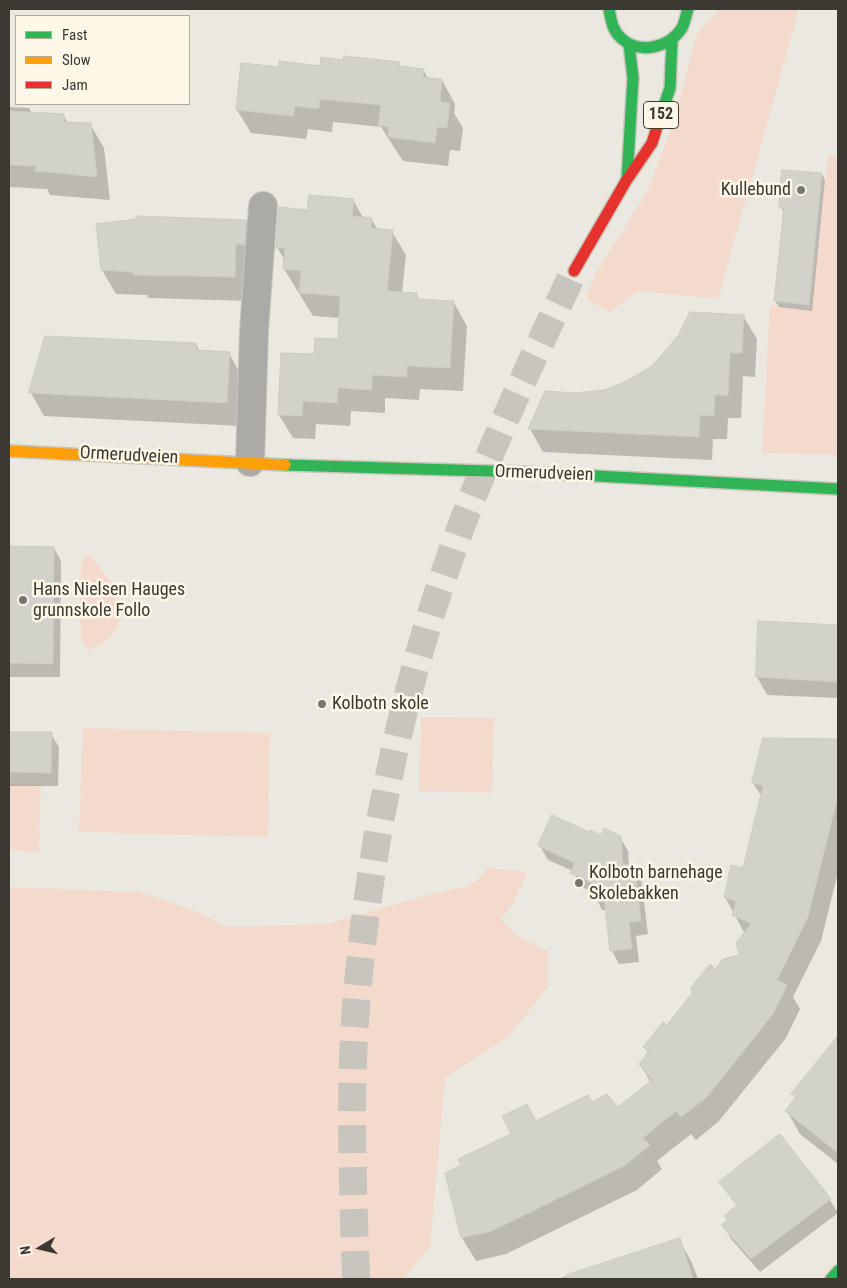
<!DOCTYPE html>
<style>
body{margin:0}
#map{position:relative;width:847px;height:1288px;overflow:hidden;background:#ebe8df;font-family:"Roboto Condensed",sans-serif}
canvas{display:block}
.frame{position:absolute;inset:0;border:10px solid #3c3933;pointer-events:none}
.legend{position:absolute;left:15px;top:15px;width:175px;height:90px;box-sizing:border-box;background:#fdf7e7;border:1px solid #b0ab9f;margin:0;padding:6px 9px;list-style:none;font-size:15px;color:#3c3933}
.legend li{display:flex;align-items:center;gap:10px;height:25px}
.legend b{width:25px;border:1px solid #b0ab9f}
.north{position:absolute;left:15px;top:1223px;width:50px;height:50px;-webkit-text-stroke:4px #fdf7e7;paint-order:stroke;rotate:261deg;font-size:14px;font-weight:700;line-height:20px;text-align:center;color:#3c3933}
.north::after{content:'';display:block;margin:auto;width:18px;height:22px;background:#3c3933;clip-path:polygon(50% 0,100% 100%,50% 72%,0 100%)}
</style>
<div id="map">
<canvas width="847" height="1288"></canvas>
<div class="frame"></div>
<ul class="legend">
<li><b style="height:6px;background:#30b455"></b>Fast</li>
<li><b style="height:6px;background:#ff9f0a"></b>Slow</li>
<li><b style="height:6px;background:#e5322d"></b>Jam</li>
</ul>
<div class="north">N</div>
</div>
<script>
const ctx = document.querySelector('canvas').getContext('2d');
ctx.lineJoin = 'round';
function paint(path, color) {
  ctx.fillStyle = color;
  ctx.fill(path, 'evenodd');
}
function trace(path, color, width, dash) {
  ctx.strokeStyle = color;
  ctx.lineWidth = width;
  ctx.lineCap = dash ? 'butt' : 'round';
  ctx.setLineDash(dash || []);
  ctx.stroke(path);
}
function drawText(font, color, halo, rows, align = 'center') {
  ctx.font = font + ' "Roboto Condensed",sans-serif';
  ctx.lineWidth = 5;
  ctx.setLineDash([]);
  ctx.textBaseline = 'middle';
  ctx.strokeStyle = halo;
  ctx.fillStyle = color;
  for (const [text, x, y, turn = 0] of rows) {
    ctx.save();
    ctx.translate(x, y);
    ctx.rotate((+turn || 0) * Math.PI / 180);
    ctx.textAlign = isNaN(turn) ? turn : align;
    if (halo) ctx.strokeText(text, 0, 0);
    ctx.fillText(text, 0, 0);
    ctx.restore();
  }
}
paint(new Path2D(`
 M719,9H799L718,299L639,291L609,312L586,298L595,275L648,190L674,121L697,34Z
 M828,155L838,156V455L762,453L770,305L811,310Z
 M90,554C98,566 111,580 117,593C129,621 113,643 87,650L81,641L80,593L81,565L84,558Z
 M421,717L494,718L492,793L419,791Z
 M83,728L270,733L268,837L79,832Z
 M9,784L41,785L39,853L9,849Z
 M488,868L527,872L513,904L501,919L515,935L548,951V987L508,1037L445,1078L430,1246L404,1279H9V887L140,892L201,913L227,927L327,924L438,892L466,887L478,880Z`), '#f4dacd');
paint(new Path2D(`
 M344,61L399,63L401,67L423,70L428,78L442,80L455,104L454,113L463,128L460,151L450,150L448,166L403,161L381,127L333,122L332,132L308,129L306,139L251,133L237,110L280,68L322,67Z
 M9,107L29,108L32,114L63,115L68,123L90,124L104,148L110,200L50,195L47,189L9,187Z
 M822,174L825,180L812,311L779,307L775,301L784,213L781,207Z
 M353,200L364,219H371L378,230L392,232L406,255L402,293L416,294L420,301L454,303L467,326L463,391L420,389L419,400L385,398V413L351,411L350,426L316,424L315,439L293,438L279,415L315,356L339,340L340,318L313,316L284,269L285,261L277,247L308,211Z
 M246,221L259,244L248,301L148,298L147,295L116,294L102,270Z
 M743,316L757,339L755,377L743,376L741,418H728L727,439H713L712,460L543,452L530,429L575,395L604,391L624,384Z
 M196,344L200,352L229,353L242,377L240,426L44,416L31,393Z
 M9,547L54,548L61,561L60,677H9Z
 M759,623L838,626V698L767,695L757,677Z
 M9,733L51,734L59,747L58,786H9Z
 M764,740L838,741V872L821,941L793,997L800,1009L786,1038L719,1121L696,1140L691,1134L657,1161L662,1169L637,1190L506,1254L476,1261L462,1238L536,1122L592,1103L617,1109L651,1083L640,1064L649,1054L645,1047L667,1027L694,994L691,989L740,955L745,934L725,897L744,869L762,797L753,783Z
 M590,834L620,837L628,851L629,865H634L641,878L648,934L636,936L639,962L619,964L612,951L607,910H602L594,893L580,886L573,871L548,860L540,846Z
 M838,1037V1164L800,1134L787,1111L796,1099L793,1094Z
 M780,1135L830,1200L838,1213L760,1272L731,1239L723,1225L729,1221L737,1206L721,1182Z
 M679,1239L692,1263L698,1279H558Z`), '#0003');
const building = new Path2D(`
 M344,56L400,62L399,66L424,69L423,77L442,79L440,102L450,103L447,128L437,127L435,143L388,137L389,127L378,126L381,105L320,99L319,109L295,106L293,116L236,110L241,63L279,67V61L320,66L321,57L343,60Z
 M9,111L64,114V122L91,123L97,177L35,171L36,166L9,165Z
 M782,170L822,173L809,305L774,301L784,208L779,207Z
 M309,195L354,199L352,216L372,218L371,228L393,230L387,291L417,293V299L454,301L450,368L407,366V377L372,375V390L338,388L337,403L303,401L302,416L278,415L281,353L314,354L315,338L338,339L340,296L299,293L301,271L283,269L285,248H276L279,207L307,210Z
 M136,216L246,220L245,245L236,244L235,277L133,275V272L101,270L96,224L136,219Z
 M690,312L744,315L742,353H730L728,395H715L714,416L700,415L699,437L528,429L545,391L575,393L604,390L623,383L652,366L678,336Z
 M45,336L196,343L197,350L230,352L227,403L29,393Z
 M9,546L54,547L53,664L9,663Z
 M758,621L838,625V682L756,677Z
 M9,732H52L51,773L9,772Z
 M763,738L838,739V796L808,917L777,980L787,985L773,1014L706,1098L681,1117L676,1111L643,1138L650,1145L624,1166L492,1231L461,1238L445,1173L461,1165L458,1159L511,1134L502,1116L527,1104L536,1121L588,1095L592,1102L607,1094L618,1107L652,1080L639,1064L649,1051L643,1047L663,1022L667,1025L693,992L690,989L710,964L715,969L723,959L739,955L736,943L751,924L732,915L736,901L724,898L731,865L743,868L763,786L752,783Z
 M552,815L589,832L590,830L601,835L604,828L621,836L623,865L634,864L641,921L629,922L632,949L610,951L604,896L593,897L592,883L570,873L575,863L538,846Z
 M838,1036V1153L785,1111L796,1097L791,1094Z
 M780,1134L831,1199L751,1259L721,1225L728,1220L724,1216L737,1205L719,1182Z
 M680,1238L693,1279H567V1275Z`);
paint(building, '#d2d2ca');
trace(building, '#cbcac3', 1);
trace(new Path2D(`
 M356,1279C353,1189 349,1097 356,1006C369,846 402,686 458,535C491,445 533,358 574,271`), '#c8c5bd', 28, [28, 14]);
const street = new Path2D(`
 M250,462L254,331L263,206`);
const fast = new Path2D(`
 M609,9C611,19 612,30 621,38C639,55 669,48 682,28C685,22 686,15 688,9
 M659,121L670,88L672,41
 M627,179L633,78L629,44
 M285,465L522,472L838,489
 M831,1279L838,1271`);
const slow = new Path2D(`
 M9,451L285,465`);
const jam = new Path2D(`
 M574,271L626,181L652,143L659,121`);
trace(street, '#c7c4bd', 30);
trace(fast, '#c7c4bd', 14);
trace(slow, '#c7c4bd', 14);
trace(jam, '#c7c4bd', 14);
trace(street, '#acaaa7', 28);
trace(fast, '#30b455', 11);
trace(slow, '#ff9f0a', 11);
trace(jam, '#e5322d', 11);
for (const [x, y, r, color] of [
 [801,190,5,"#79766f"],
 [23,600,5,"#79766f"],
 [322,704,5,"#79766f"],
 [579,883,5,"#79766f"]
]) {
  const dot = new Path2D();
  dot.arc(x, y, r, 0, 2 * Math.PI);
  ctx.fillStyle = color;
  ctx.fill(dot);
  trace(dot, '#fdf7e7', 2);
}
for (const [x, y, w] of [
 [661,115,35]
]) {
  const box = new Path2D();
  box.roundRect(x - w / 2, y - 13.5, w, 27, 4);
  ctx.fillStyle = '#fdf7e7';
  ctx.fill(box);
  trace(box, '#3c3933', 1);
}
drawText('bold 16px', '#3c3933', null, [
 ["152",661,115]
]);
drawText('18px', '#3c3933', '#fdf7e7', [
 ["Kullebund",791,190,"right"],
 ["Hans Nielsen Hauges",33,590],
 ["grunnskole Follo",33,611],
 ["Kolbotn skole",332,704],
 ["Kolbotn barnehage",589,873],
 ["Skolebakken",589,894]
], 'left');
drawText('18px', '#3c3933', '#fdf7e7', [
 ["Ormerudveien",129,456,3],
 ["Ormerudveien",544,474,2]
]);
</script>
